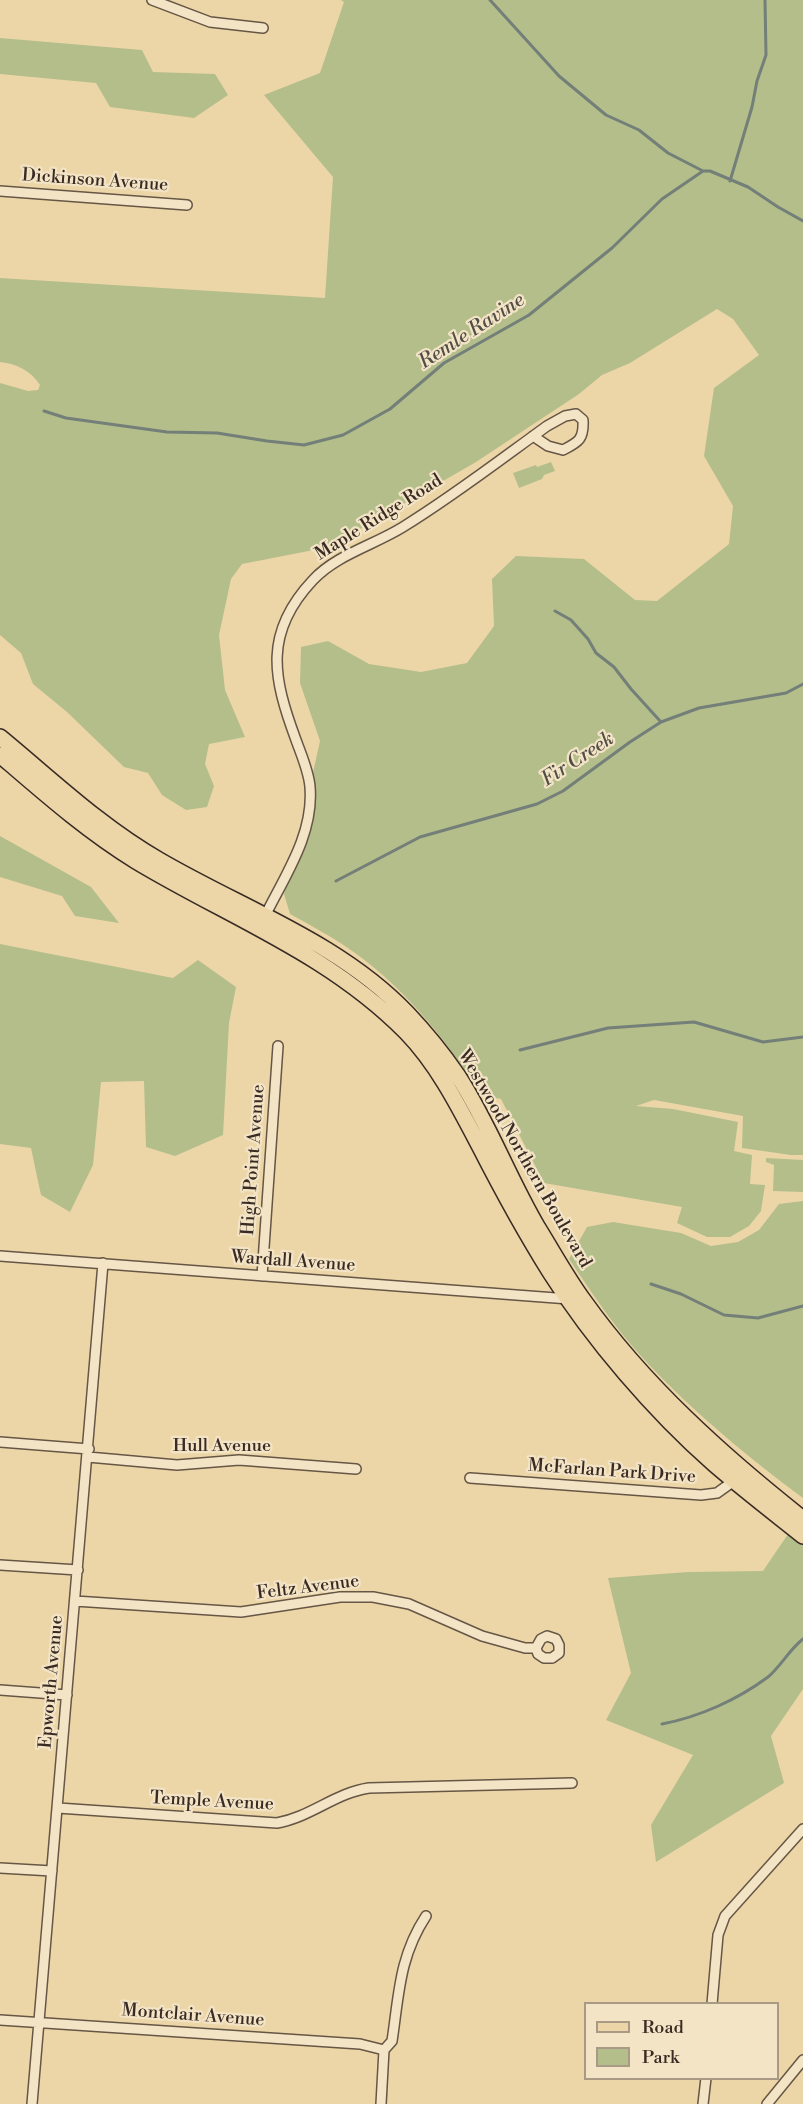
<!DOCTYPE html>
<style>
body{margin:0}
#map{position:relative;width:803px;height:2104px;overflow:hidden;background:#ecd6a8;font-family:"Libre Bodoni",serif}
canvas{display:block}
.legend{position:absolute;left:584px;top:2002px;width:195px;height:78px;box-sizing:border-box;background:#f3e4c6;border:2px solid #a99a85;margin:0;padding:8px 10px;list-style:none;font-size:18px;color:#392b24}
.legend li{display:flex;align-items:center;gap:12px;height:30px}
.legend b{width:30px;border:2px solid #a99a85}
</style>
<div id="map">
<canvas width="803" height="2104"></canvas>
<ul class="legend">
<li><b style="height:8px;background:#ecd6a8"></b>Road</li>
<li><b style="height:16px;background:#b4be8a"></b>Park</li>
</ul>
</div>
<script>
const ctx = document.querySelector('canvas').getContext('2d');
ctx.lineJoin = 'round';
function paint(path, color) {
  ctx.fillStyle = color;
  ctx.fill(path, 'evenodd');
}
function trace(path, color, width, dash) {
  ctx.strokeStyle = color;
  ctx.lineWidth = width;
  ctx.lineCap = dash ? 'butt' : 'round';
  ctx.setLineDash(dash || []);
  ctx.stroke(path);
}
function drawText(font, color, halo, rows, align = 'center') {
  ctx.font = font + ' "Libre Bodoni",serif';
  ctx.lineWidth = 4.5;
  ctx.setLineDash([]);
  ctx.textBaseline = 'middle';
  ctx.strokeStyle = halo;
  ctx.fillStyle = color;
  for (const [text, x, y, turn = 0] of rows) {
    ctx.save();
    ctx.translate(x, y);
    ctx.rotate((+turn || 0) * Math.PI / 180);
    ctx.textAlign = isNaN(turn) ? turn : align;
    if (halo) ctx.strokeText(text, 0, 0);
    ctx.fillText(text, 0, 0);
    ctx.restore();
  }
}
paint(new Path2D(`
 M341,0H803V1155H791L742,1148L743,1116L654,1100L636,1106L673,1109L738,1122L734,1151L752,1155L750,1184L765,1185L761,1211L749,1226L730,1237H707L677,1223L682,1207L544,1183L501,1099L481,1095C445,1037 399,981 342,944C325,933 308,924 290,914L284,894L290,867L303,837L310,786L320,741L300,683L301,647L328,641L369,664L421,672L467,663L494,626L492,579L516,556L584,559L635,600L657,601L729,544L733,506L704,456L714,388L759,355L733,319L717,309L630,363L602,375L579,394L476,462L329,547L242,564L231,579L219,635L225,690L245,737L209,744L205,764L214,786L207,807L186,810L162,795L148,773L124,767L67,712L33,684L21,653L0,635V383L28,391L38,390L40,385C30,370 17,364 0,362V278L325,298L333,177L264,95L320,73L344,2Z
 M0,38L142,50L153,72L215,74L228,95L194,118L110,107L96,83L0,74Z
 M551,462L555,471L544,475L542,479L519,488L513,473L536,465L537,467Z
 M0,836L91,887L119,923L75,916L62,896L0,877Z
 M0,944L173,978L198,960L236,987L229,1023L223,1135L175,1156L146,1147L144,1081L101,1082L93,1165L70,1212L41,1195L31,1148L0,1144Z
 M766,1158L803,1160V1192L773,1191L774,1165L766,1162Z
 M803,1201V1498C741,1452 671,1394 622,1334C603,1310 586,1284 569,1259L587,1227L613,1222L681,1233L711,1246L738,1242L759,1230L779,1204Z
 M803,1512V1689L771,1736L784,1783L656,1862L651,1825L693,1755L606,1720L631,1673L608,1578L688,1572L763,1571Z`), '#b4be8a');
trace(new Path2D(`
 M490,0L559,76L606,115L639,130L668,153L703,171
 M730,181L752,107L757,81L766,55L765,0
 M44,411L66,418L167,432L217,433L267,441L304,445L343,435L390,409L444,363L529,315L612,248L662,199L703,171H710L748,187L778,207L803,221
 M555,611L571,620L588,639L596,653L614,667L631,689L661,722
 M336,881L420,837L537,804L563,791L630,742L661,722L699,708L786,693L803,684
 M520,1050L608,1028L694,1022L763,1042L803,1037
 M651,1284L681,1294L724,1315L758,1318L803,1306
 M662,1724C699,1717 737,1700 768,1677C781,1666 789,1650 803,1639`), '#737f78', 3);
const minor = new Path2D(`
 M152,0L210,22L263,28
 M0,191L187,205
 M264,918C284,877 314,835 310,787C309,772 301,754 296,740C273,678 263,633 313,580C336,555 374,545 403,527C452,497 500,460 547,426L565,416L576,414L583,420C584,439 579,442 563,450L548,446L533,436
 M0,1256L569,1299
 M262,1276L278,1046
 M0,1442L89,1449
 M88,1457L177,1465L239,1460L356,1469
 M470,1478L701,1495L717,1493L738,1478
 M0,1565L78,1570
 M75,1601L241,1612L340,1597H373L409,1604L482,1636L525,1648H536L538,1654L544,1658H552L559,1653V1645L556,1639L547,1636L541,1639L536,1648
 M0,1690L67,1695
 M58,1808L277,1823C311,1817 335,1793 369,1788L572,1783
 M0,1868L52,1871
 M712,2004L718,1935L725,1916L803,1829
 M0,2020L360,2044L384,2050
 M32,2104L103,1263
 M381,2104L384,2050L392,2041C399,1995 399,1957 426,1916
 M703,2104L706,2078
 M767,2104L803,2060`);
const primary = new Path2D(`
 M0,737C51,779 101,827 159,860C243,909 339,942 407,1013C425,1032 443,1054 458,1076C489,1124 509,1179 538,1228C553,1252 567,1278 584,1301C644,1385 722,1455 803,1519
 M0,755C43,792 87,831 136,861C229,917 328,953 406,1032C438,1065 459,1107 480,1147C502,1190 525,1232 550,1272C593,1340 654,1411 714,1464C743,1489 773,1512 803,1536`);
trace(minor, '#665645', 12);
trace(primary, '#392b24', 18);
trace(minor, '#f3e4c6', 9);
trace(primary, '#ecd6a8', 15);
drawText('18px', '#392b24', '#f3e4c6', [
 ["Dickinson Avenue",95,181,4],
 ["Maple Ridge Road",379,518,-32],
 ["Westwood Northern Boulevard",524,1159,60],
 ["High Point Avenue",254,1160,-86],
 ["Wardall Avenue",293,1262,4],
 ["Hull Avenue",222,1447],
 ["McFarlan Park Drive",612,1472,4],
 ["Feltz Avenue",308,1588,-7],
 ["Epworth Avenue",52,1682,-85],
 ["Temple Avenue",212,1802,3],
 ["Montclair Avenue",193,2016,4]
]);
drawText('italic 20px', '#514e47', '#f3e4c6', [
 ["Remle Ravine",472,332,-33],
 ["Fir Creek",578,760,-33]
]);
</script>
